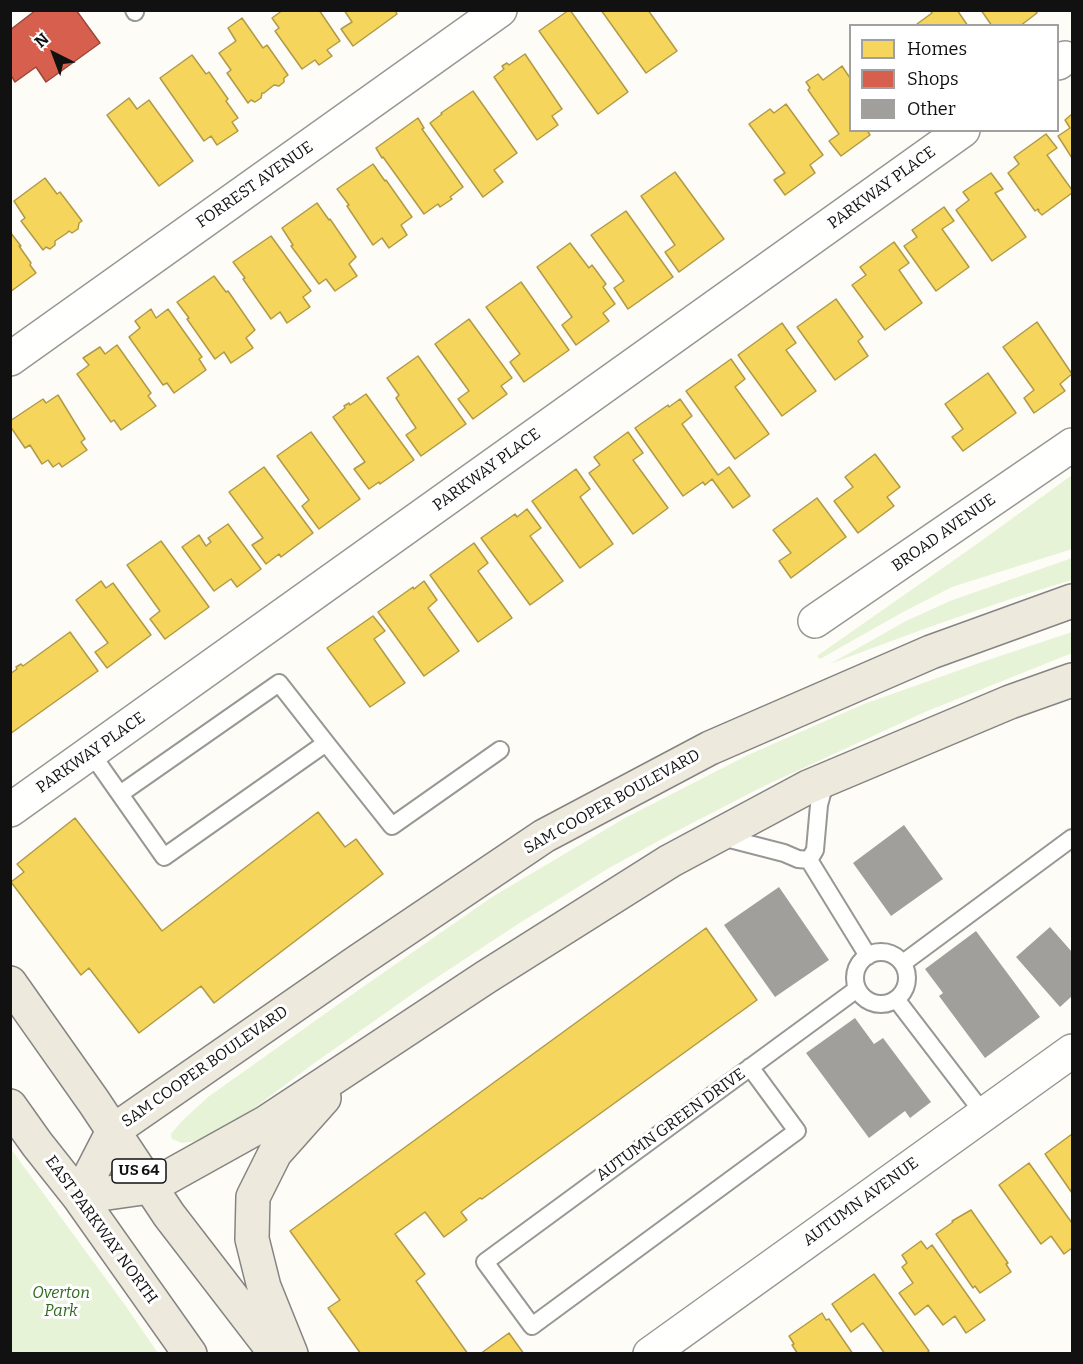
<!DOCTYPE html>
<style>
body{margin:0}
#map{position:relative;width:1083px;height:1364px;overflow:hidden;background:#fdfcf7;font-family:Bitter,serif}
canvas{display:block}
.frame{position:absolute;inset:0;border:12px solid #111;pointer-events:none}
.legend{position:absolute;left:849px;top:24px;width:210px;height:108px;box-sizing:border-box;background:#fff;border:2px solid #a0a0a0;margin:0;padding:8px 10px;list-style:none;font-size:18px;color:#111}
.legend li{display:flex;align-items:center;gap:12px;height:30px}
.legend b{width:30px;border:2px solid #a0a0a0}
.north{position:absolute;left:24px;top:24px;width:60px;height:60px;-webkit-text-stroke:4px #fff;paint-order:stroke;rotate:318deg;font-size:16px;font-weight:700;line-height:24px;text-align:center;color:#111}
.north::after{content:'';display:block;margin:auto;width:21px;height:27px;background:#111;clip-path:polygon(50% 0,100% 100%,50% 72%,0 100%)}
</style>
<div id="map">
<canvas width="1083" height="1364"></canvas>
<div class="frame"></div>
<ul class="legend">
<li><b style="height:16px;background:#f6d55c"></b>Homes</li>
<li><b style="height:16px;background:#d6604d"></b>Shops</li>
<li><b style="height:16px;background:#a19f9c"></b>Other</li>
</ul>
<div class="north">N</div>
</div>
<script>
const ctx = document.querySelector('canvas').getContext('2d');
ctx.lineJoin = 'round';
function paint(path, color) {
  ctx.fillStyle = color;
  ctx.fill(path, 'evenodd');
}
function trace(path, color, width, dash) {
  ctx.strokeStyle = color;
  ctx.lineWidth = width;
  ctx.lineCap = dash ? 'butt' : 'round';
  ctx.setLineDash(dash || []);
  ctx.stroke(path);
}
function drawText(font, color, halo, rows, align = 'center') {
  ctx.font = font + ' Bitter,serif';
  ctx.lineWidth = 6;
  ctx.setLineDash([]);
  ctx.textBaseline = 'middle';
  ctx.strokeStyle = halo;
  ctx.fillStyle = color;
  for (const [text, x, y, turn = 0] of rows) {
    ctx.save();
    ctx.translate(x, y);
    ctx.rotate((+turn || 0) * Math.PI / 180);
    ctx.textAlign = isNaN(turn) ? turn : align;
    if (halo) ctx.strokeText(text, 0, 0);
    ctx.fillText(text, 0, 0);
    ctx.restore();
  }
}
paint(new Path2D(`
 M1072,475V549L952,587L903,612L820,659L817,656L977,544Z
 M1072,558V580C990,604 910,634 830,664L906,621L950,601Z
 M1072,632V653L925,712L762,787L673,833L609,868L518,924L421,988L313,1064L237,1121L198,1141L182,1143L172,1139L171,1134L181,1122L208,1097L357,991L492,897L625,818L748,755L864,704L988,660Z
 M11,1149L125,1305L158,1353H11Z`), '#e7f3d7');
const homes = new Path2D(`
 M283,10H319L340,41L327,50L332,56L319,65L315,60L302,69L275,31L279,28L272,18Z
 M344,10H395L397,14L353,46L341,29L352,22Z
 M569,10H570L628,92L598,114L539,31Z
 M601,10H648L677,51L646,73Z
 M930,10H957L968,26H918L917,24L932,13Z
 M981,10H1035L1037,13L1020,26H992Z
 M242,18L263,48L267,45L288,75L284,78V82L279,86L274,85L264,93H262L261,98L255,102L251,100L248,103L227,73L231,70L219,53L236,41L228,28Z
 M525,54L562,109L552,116L558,125L537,140L494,77L504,69L502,66L507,63L509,65Z
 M192,55L206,74L209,72L228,99L226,101L238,118L232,122L238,131L217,145L211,136L204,141L160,78Z
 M842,66L850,78V130H867L870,135L841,156L829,141L839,134L808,90L810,88L806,82L818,74L823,80Z
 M473,91L517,153L494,170L503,182L483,197L430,123L442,114L441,113Z
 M129,98L137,109L149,100L193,161L159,186L107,115Z
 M786,104L823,155L810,165L815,173L785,195L774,180L785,173L749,124L770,109L774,113Z
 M1072,114V158L1058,136L1070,128L1065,120Z
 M418,118L424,128L422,129L463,187L450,197L452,199L440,207L438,204L424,214L383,157L382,158L376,148Z
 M1046,134L1057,148L1047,155L1072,190V193L1042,215L1038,211L1039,210L1038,209L1035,211L1008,173L1019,164L1014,157Z
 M373,164L385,181L386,180L412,217L401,225L407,235L389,248L382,238L373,245L347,206L349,205L337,189Z
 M675,172L724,239L679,272L665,252L675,245L641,196Z
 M991,173L1003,189L995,193L1026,237L992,261L956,210L969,200L963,192Z
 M45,178L57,194L60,192L82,221L79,223L78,229L72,233L69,231L67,233L55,241V245L50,249L46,247L43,250L21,221L25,218L14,201Z
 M317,203L329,220L330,219L356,257L349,264L357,276L335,291L326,279L319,284L291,246L293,245L282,228Z
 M944,207L954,221L942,229L969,267L936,291L904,246L917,237L912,230Z
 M626,211L673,277L628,309L614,288L624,281L591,235Z
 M10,232L21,246H19L31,263L30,265L36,273L10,292Z
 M271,236L311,291L303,297L310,307L287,323L280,312L271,319L243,279L245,278L233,262Z
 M894,242L909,263L899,270L922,303L885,330L852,285L866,275L860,267Z
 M570,243L589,268L592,265L606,284L603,287L615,304L603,313L609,321L576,345L562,325L572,317L537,267Z
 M214,276L226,292L228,291L255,330L246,338L253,348L231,363L224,352L215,359L187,319L189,318L177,302Z
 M521,282L569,350L524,382L510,362L520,354L486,307Z
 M836,299L863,337L858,341L868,356L835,380L797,327Z
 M151,309L156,318L168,309L202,357L199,359L206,370L174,393L167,383L163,385L129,337L140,328L135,321Z
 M469,319L512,378L501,386L507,394L473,419L458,399L469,391L435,344Z
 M1037,322L1072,374L1060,384L1065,391L1034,413L1024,398L1034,390L1003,347Z
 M782,323L796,343L786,350L816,391L782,416L738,355Z
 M117,345L151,393L148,396L156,406L121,430L114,420L111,422L77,374L89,365L83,358L100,347L105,354Z
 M418,356L466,424L421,456L406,435L416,428L396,398L399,395L387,378Z
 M731,359L745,379L735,387L769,434L735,459L686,391Z
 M988,373L1016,413L963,451L952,437L963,429L945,404Z
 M366,394L414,460L380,484L379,482L369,489L354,469L365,462L333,417L345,408L344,406L349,403L350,405Z
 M58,395L85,439L81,442L87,450L62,467L59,463L53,467L48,460L42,464L30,445L25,448L10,426V421L43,399L46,403Z
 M680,399L692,416L682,424L718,475L729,467L750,496L733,508L712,479L705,485L703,482L683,496L635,428L668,405L669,407Z
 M311,432L360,499L319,529L302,506L309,500L277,456Z
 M628,432L643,453L633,460L668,508L633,534L589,473L600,465L594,457Z
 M875,454L900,487L887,497L894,506L858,533L834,501L853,487L845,477Z
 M264,467L313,533L281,557L279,554L266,564L252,545L263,538L229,492Z
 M576,469L590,489L580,497L613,544L580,568L532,501Z
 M817,498L846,537L791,578L779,561L791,553L773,530Z
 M527,509L541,528L530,536L563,581L530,605L481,538L515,514L517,517Z
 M228,524L261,569L237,587L231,579L214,591L182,547L199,535L206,546L211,542L208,538Z
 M161,541L209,607L165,639L150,619L160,611L127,565Z
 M474,543L488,563L478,571L512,618L478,642L430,575Z
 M101,581L106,588L113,583L151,635L107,668L95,652L108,643L76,600Z
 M424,581L437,600L428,608L459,651L424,676L378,612L413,587L414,589Z
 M373,616L385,631L374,639L405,683L370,707L327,648Z
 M70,632L98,671L10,734V674L17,669L16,667L21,664L23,666Z
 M318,812L345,847L356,839L383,874L214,1003L201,986L139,1033L89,968L81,975L11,882L24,872L17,864L75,818L162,931Z
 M706,928L757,1000L482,1199L480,1198L461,1212L467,1220L444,1237L425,1212L395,1234L425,1274L416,1281L468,1354H361L328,1308L340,1300L290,1231Z
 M1072,1134V1193L1045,1154Z
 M1029,1163L1072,1223V1248L1064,1254L1051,1236L1041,1244L999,1185Z
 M971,1210L1008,1263L1006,1264L1011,1272L980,1293L975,1286L973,1288L936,1234L953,1222L952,1221Z
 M921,1241L927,1249L932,1245L985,1320L966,1333L955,1316L943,1325L928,1305L915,1315L899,1293L913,1283L902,1267L907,1263L902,1255Z
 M874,1274L929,1351L926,1354H885L863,1323L851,1332L832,1304Z
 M822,1313L826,1320L829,1319L853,1354H798L792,1345L794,1344L789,1336Z
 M509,1333L524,1354H480Z`);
paint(homes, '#f6d55c');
trace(homes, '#b19a46', 1.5);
const shops = new Path2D(`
 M36,10H76L100,43L46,82L36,67L15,82L12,77L10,78V30Z`);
paint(shops, '#d6604d');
trace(shops, '#9b483b', 1.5);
paint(new Path2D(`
 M904,825L943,879L891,916L853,863Z
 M779,887L829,960L775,997L724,925Z
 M1050,927L1072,952V996L1060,1007L1016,957Z
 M976,931L1040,1017L985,1058L939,996L943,993L925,969Z
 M855,1018L874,1044L883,1038L931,1102L910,1118L905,1111L869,1138L806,1053Z`), '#a19f9c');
const lane = new Path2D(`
 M134,10L135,12
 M91,753L164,857L326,743L392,826L500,750
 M120,794L279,683L326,743
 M718,836L784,853L798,859L809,860
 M809,860L868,956
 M809,860L815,850L819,805L826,779
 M855 978a26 26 0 1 1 52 0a26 26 0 1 1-52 0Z
 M903,963L1072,838
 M896,999L984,1114
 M750,1067L797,1131L532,1326L485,1262L857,989`);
const street = new Path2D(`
 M1058,63L1065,58
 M10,359L500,10
 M815,621L1072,445
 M10,810L963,130
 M650,1354L1072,1051`);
const primary = new Path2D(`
 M10,983L94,1102L169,1215L276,1354
 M10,1106L37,1144L79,1197L190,1354
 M79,1197L113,1131L357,962L544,836L710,748L931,652L1072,601
 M79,1197L150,1187L265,1123L486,977L670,861L808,787L1010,702L1072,680
 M291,1354L264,1287L252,1239L253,1197L275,1153L324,1098`);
trace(lane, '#979795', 20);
trace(street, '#979795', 36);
trace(primary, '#858482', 36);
trace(lane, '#fffffe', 16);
trace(street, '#fffffe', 33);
trace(primary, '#ede9dc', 33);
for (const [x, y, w] of [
 [139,1171,54]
]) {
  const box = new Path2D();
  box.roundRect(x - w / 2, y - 12, w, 24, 4.5);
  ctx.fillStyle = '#fff';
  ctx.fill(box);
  trace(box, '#111', 1.5);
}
drawText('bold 15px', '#111', null, [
 ["US 64",139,1171]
]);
drawText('16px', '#111', '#fff', [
 ["FORREST AVENUE",255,185,-35],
 ["PARKWAY PLACE",882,188,-36],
 ["PARKWAY PLACE",487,470,-36],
 ["BROAD AVENUE",944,533,-35],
 ["PARKWAY PLACE",91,753,-35],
 ["SAM COOPER BOULEVARD",612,802,-29],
 ["SAM COOPER BOULEVARD",205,1067,-35],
 ["AUTUMN GREEN DRIVE",671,1125,-36],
 ["AUTUMN AVENUE",861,1202,-36],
 ["EAST PARKWAY NORTH",101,1230,54]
]);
drawText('italic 16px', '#2f6b1f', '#fff', [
 ["Overton",61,1294],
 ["Park",61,1312]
]);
</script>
